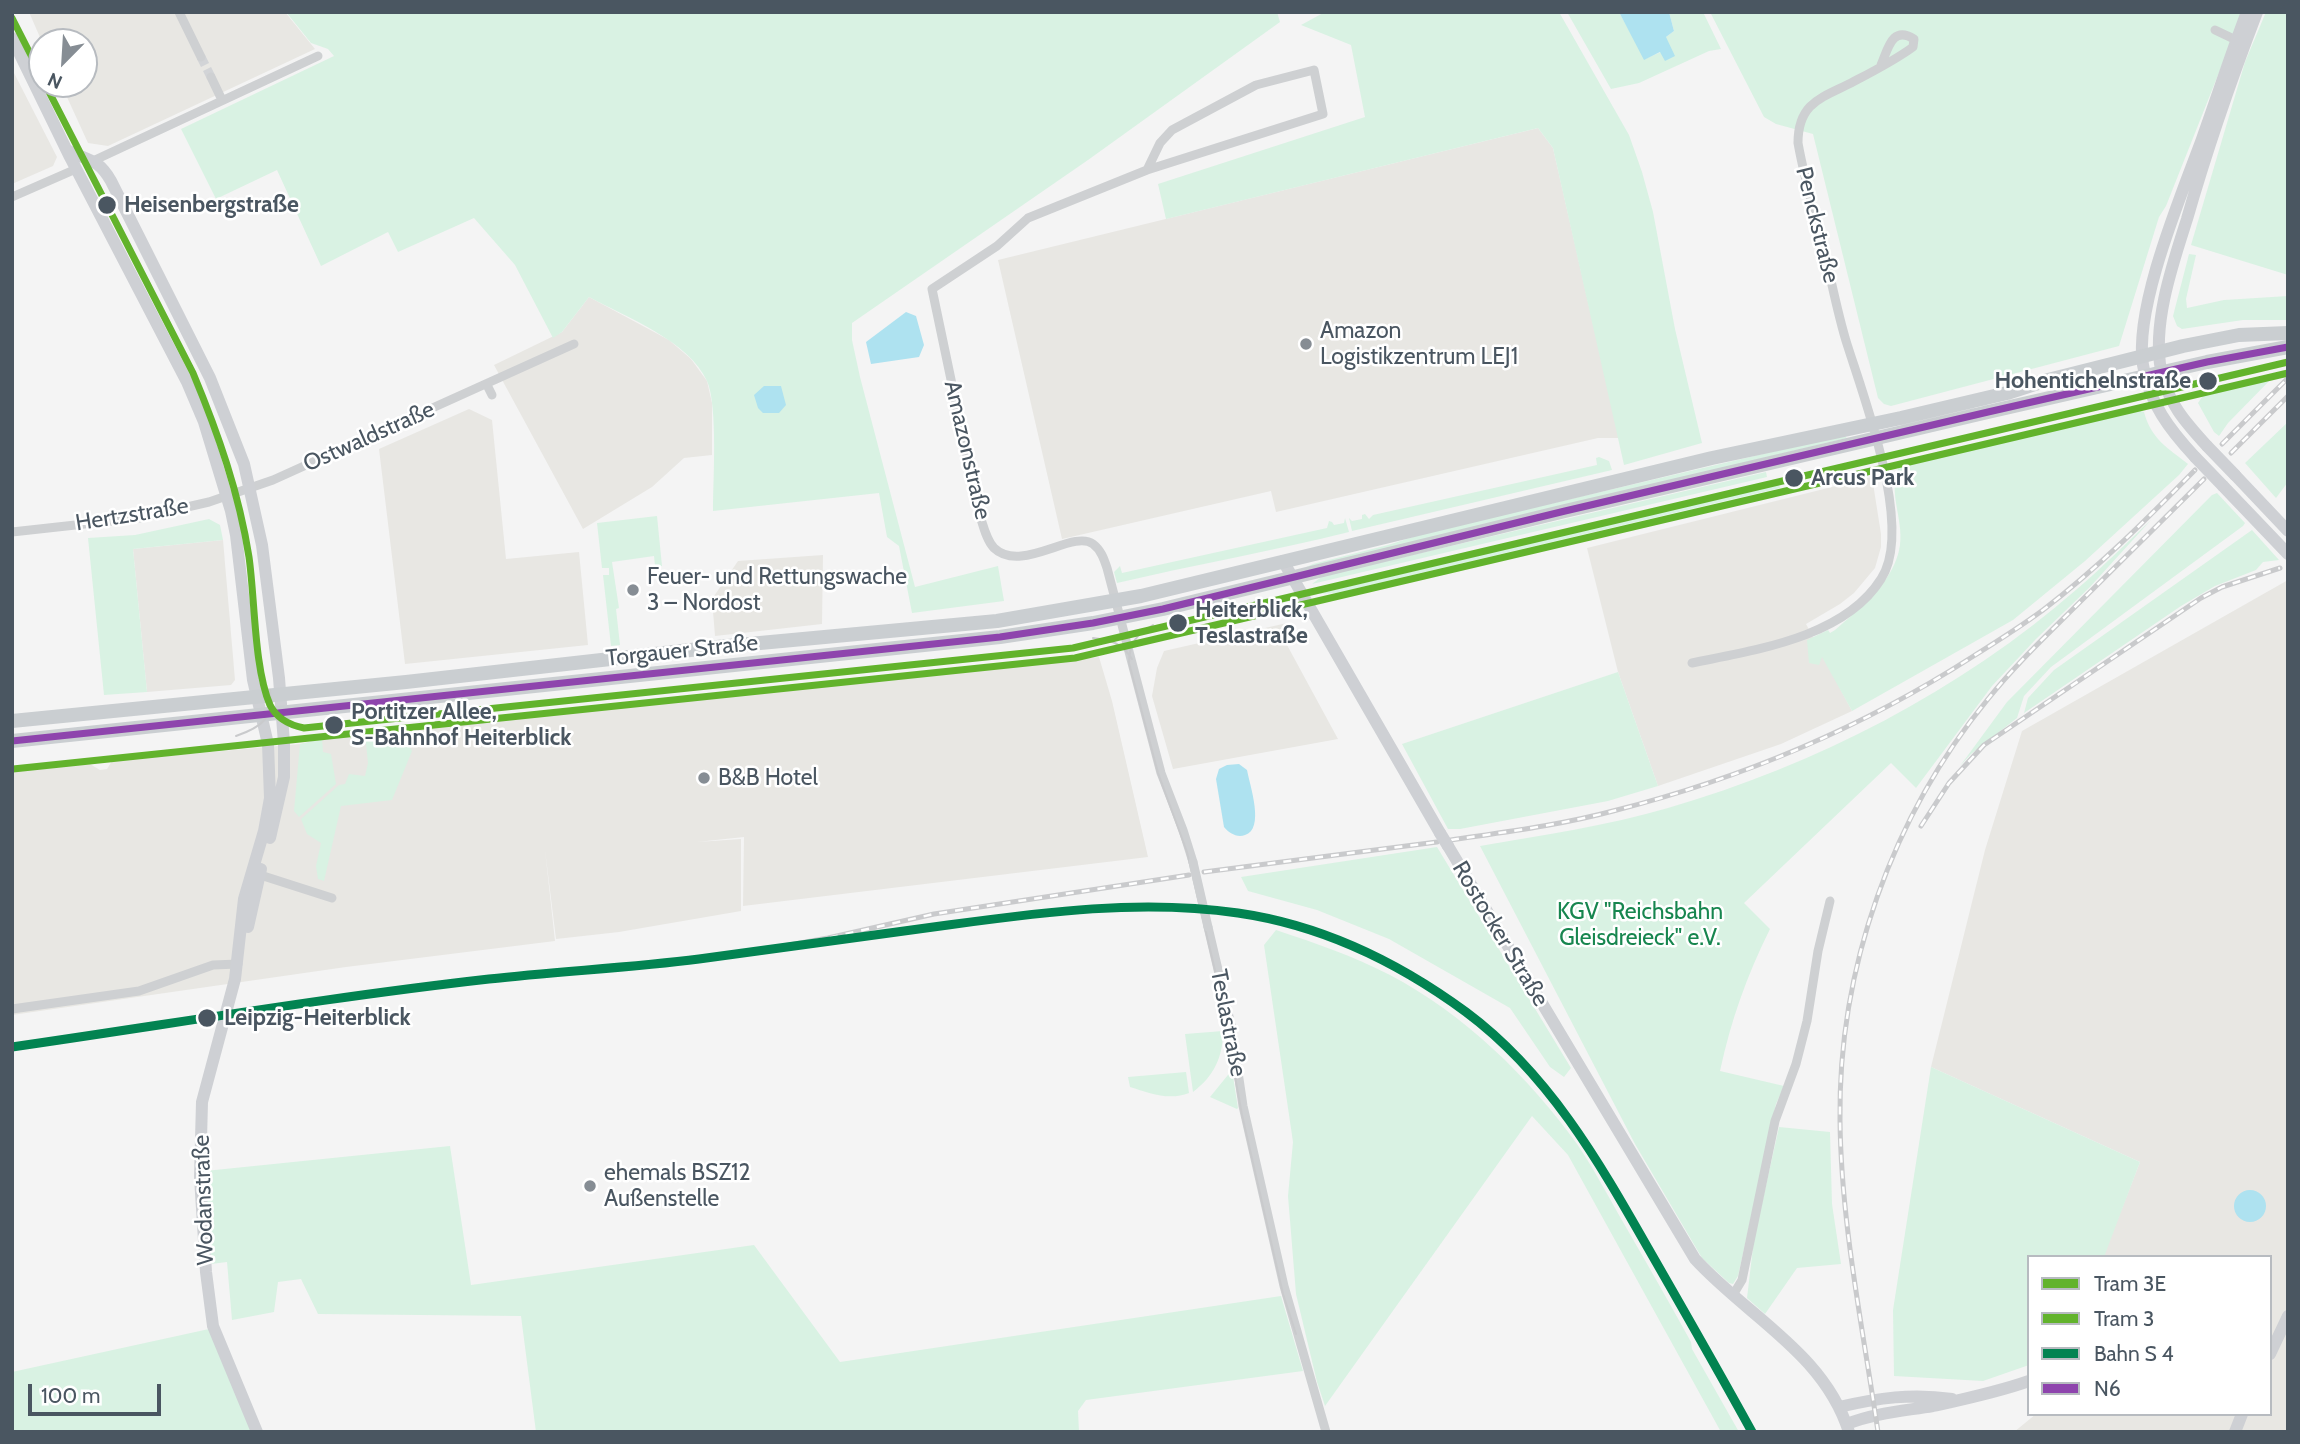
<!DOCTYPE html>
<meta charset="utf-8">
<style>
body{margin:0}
#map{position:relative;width:2300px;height:1444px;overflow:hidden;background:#f4f4f4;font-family:Cabin,sans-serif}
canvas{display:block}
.frame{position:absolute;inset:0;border:14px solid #4a5661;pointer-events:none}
.legend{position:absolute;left:2027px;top:1255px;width:245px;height:161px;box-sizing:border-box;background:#fff;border:2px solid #b7bbc0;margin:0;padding:9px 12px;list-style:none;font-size:21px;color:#4a5661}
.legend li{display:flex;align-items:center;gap:14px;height:35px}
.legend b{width:35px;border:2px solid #b7bbc0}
.north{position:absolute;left:28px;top:28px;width:70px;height:70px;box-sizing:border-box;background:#fff;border:2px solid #b7bbc0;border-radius:50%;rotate:204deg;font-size:19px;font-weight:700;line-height:28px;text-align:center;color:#4a5661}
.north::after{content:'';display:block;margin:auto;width:24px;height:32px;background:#868d94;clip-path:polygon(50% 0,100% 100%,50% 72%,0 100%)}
.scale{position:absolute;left:28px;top:1384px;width:133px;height:32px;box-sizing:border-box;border:4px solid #4a5661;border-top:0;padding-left:9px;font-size:21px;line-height:24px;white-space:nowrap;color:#4a5661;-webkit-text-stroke:5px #fff;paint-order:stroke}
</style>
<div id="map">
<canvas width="2300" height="1444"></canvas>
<div class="frame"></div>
<ul class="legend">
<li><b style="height:9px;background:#62b32c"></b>Tram 3E</li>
<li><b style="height:9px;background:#62b32c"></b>Tram 3</li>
<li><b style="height:9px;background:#028351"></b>Bahn S 4</li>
<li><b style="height:9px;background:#8e44ad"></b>N6</li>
</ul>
<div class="north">N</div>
<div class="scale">100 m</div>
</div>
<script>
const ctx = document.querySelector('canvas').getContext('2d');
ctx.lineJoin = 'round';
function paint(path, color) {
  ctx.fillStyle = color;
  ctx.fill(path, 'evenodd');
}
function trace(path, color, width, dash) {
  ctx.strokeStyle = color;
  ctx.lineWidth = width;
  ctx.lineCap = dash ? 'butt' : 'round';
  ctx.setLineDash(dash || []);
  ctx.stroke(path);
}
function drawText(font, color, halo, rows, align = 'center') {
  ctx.font = font + ' Cabin,sans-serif';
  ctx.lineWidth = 5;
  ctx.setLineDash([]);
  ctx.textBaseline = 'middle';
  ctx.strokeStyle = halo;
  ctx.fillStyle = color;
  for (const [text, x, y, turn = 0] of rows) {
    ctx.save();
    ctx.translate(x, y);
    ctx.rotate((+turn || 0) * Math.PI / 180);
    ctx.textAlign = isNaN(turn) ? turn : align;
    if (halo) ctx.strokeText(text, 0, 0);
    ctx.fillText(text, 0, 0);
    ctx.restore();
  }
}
paint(new Path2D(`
 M29,12H285L315,49L108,146L88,143L61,84H84V42H42Z
 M12,69L57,157L53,166L12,184Z
 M1538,128L1553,148L1619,438H1598L1276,512L1271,491L1062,539L998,260Z
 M589,297L669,340L691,359L707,381L712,403V455L684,458L652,487L583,529L494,365L562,332Z
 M469,409L492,420L506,559L579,552L588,645L405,664L379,449Z
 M1872,477L1881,534V547L1875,568L1854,593L1840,604L1806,624L1852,711L1781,744L1658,786L1618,672L1587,548Z
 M223,540L235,680L231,685L147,692L133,549Z
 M823,555L822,624L715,636L712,599L738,561Z
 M2288,580V1432H2014L2036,1414H2270V1257H2103L2140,1162L1931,1067L1985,850L2022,731Z
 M1287,623L1291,642L1287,645L1338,739L1173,769L1152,696L1157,668L1164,651Z
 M1099,657L1112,701L1148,857L743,906L744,837L697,842L741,839V911L619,932L556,939L545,850L555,941L346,967L12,1015V771L90,764L100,770L107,769L112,761L300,744L322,739Z`), '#e8e7e3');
paint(new Path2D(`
 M286,12H1277L1280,22L1088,160L852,323V340L860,377L915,587L998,566L1004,601L912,613L899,546L887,537L879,493L713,511C713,481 718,406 707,381C689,341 626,317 589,297L562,332L553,338L515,265L474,218L398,252L388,232L321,266L277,170L216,199L181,129L334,56L328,49L311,43Z
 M1325,12H1559L1629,135L1642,172L1653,212L1675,329L1702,443L1624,465L1553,148L1538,128L1166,219L1158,184L1365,117L1351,45L1301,25Z
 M1567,12H1619L1645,59L1661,52L1666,37L1674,31L1669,12H1703L1721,49L1709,51L1639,83L1611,89Z
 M1710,12H2243L2166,206L2159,217L2119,346L1891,406L1884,404L1878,398L1813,134L1776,124L1764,117Z
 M2266,12H2288V275L2191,245L2245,62Z
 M2189,254L2196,255L2186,299L2187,308L2224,300L2288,296V320H2243L2182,329L2177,326L2173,316Z
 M2275,375L2228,423L2219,436L2214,432L2198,403L2204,394Z
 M2133,409L2144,412C2151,439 2168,448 2188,464L2179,475L2085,561L2013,620L1852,711L1822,657L1819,665L1809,663L1807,640L1828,630L1830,633L1835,630C1861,607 1895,581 1900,545C1904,516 1884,487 1903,460Z
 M2288,422V482L2276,498L2245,463Z
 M1844,435L1847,438L1304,568L1313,564L1388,545L1425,533Z
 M1599,457L1609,461L1612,470L1352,531L1349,518L1352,521L1362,519V515L1365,514L1369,519L1373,515L1597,465L1596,458Z
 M1766,472L1767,477L1312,584L1320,578L1327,575Z
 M1779,484L1780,488L1336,593L1317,594Z
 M2217,493L2245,523L2243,526L2051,667L2024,696L2017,718L1971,754L1960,766L2007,702L2212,495Z
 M657,516L662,566H655L654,556L612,562L619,608L616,609L620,645L611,646L603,575H609V568H602L597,523Z
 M1345,518L1349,532C1272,551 1194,565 1117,583L1114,572L1120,566L1122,573L1327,528L1329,521L1332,522L1334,525L1344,523Z
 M209,519L220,525L223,540L133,549L147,692L104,695L88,538L135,535Z
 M2151,520L2089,588L2036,639L1992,686L1916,788L1891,763L1744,903L1770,929C1747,975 1731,1020 1720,1071L1784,1086L1776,1104L1738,1276L1733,1284L1729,1283L1702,1258L1635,1144L1480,846C1542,835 1607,826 1668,808C1816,765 1960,691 2077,589C2103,567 2126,543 2151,520Z
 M2252,530L2279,560L2263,562L2256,570L2215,586L2181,606L2024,713L2028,698L2054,670Z
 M1618,672L1658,786L1608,801L1460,829H1448L1402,744Z
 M400,730L412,751L392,800L341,806L324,881L318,879L316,866L321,843L307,834L301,819L339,785L345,784L349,774L365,776L368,763L365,734Z
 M322,739L323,752L331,754L336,784L299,817L294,811L300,744Z
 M1437,847L1571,1068L1564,1077L1550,1067L1510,1008L1389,939L1317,910L1248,891L1241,877Z
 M1276,930C1315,943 1353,956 1390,975C1464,1014 1528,1076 1577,1144C1594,1169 1608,1196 1623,1222C1646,1262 1669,1302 1691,1342L1692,1349L1739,1432H1721L1568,1155L1532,1116L1325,1406L1317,1382L1296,1294L1288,1196L1293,1142L1264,945Z
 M1223,1031C1223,1057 1214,1076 1193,1092L1185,1034Z
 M1931,1067L2140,1162L2104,1257H2029V1365L1983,1381L1894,1376L1893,1310Z
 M1232,1070L1238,1108L1237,1109L1210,1097Z
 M1186,1072L1189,1093C1169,1101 1149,1093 1130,1087L1128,1077Z
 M1779,1127L1830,1132L1832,1204L1841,1264L1797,1268L1765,1314L1747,1298L1754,1239Z
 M450,1146L471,1285L754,1245L840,1362L1281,1296L1303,1371L1086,1400L1078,1411L1079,1432H536L521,1316L318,1314L301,1279L278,1282L274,1312L232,1320L227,1262L211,1264L205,1171Z
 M209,1329L256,1432H12V1372Z`), '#d9f2e3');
paint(new Path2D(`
 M1619,12H1669L1674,31L1666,37L1675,56L1665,61L1660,52L1644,60Z
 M906,312L916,316L924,345L919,357L871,364L866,342Z
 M764,386H781L786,405L779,413H763L758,408L754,395Z
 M1239,764L1247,770C1250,786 1265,829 1245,835C1237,838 1229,833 1224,827L1216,779L1219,769L1227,765Z
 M2234 1206a16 16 0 1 1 32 0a16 16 0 1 1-32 0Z`), '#aee2f0');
trace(new Path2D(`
 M201,57L211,77`), '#d2d4d7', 9, [9, 4.5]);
trace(new Path2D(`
 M179,12L201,57
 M2215,30L2236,40
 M211,77L222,100
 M95,160L318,56
 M1147,170L1160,143L1172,130L1256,85L1314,70L1323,114L1147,170L1028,218L997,246L932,289L979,513C983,524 986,540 994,548C1021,574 1073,529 1093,544C1101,550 1104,559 1107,568L1161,773L1183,830L1193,862
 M12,197L76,169
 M487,385L492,395
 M12,532L139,518L209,502L273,480L574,344
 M1692,663C1754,650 1844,638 1881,579C1914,529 1864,398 1847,344C1837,312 1831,278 1823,246C1814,212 1804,177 1798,143C1798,103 1821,98 1851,83C1872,72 1894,61 1913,47L1914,39C1892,25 1888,49 1881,65
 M254,873L332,898
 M1208,927L1231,1025L1243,1106L1284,1286L1326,1432
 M12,1009L139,991L213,965L238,964
 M1733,1295L1742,1280L1775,1121L1796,1064L1807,1021L1818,951L1830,901`), '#ced0d2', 9);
trace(new Path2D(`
 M12,38L70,157L187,382L204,422L231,511L236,535L253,680L268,744L270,798L264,831L244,899L235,979L202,1102L200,1177L206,1272L213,1326L257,1432
 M67,150C88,161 98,158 111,181L210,378L244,464L262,545L279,678L284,743V777L270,838
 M2207,446C2186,423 2167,402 2161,370C2152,323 2173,263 2187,219C2207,149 2231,80 2257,12
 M2195,457C2170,430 2149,403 2143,365C2134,307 2181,196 2202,139C2217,97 2231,54 2247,12
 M2235,475L2288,531
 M2223,486L2288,554
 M1283,561L1440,833
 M1448,846L1695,1259C1748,1317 1824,1353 1849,1432
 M248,927L261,869
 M2270,1354L2288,1316
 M1839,1407C1878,1398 1912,1393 1952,1399
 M1847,1424C1875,1413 1903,1411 1933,1406C1965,1399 1998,1392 2029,1381
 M2235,1432L2242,1414`), '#ced0d4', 12);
trace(new Path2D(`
 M12,721L406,682L717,647L997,621L1141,596L1712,458L1901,418L2007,393L2044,381L2183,346L2239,335L2288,333
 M12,741L1000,637L1093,623L1163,609L1565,511L1988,412L2207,362L2288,347`), '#caced1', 14);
trace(new Path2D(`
 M1153,625C1137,634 1129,643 1129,663L1158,773L1187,852L1218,983L1242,1115L1283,1294L1296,1334
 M1093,638C1111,640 1122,643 1132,659
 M236,736C262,727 273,719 270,690`), '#c9cacc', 2);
const rail = new Path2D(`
 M2222,444L2288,378
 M2231,453L2288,396
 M1921,826L1949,783L1984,745L2201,598L2222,587L2280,568
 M1451,840C1505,832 1561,825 1613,811C1743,778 1860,729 1972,657C1996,642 2020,627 2043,610C2098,568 2147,519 2195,470
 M1204,872L1437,842
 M767,949L828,938L934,914L1189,875
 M1878,1432C1863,1329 1841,1224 1840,1120C1838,969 1892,816 1988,699C2016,664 2049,633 2081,601C2122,560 2163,520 2204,479`);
trace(rail, '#c9cacc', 5);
trace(rail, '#fff', 2.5, [8]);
trace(new Path2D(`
 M1193,862L1208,927`), '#ced0d2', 9);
trace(new Path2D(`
 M2207,446L2235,475
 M2195,457L2223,486
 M1440,833L1448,846`), '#ced0d4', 12);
trace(new Path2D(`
 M12,741L1000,637L1093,623L1163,609L1565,511L1988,412L2207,362L2288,347`), '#8e44ad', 7);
trace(new Path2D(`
 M12,1047C171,1024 330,997 489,979C559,971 629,968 699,959C782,947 865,936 948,925C1044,912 1141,899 1238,913C1321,925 1398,962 1466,1012C1548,1073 1598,1160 1648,1248C1683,1309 1718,1370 1752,1432`), '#028351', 9);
trace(new Path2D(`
 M12,18L42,77
 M45,84L193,373C218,433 239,493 249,557C255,599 254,668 270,705C277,719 289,725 304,728L1073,648L2288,362`), '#62b32c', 7);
trace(new Path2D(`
 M13,769L1075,658L2288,373`), '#62b32c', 7);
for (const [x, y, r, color] of [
 [107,205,10,"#4a5661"],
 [1306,344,7,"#868d94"],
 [2208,381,10,"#4a5661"],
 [1794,478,10,"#4a5661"],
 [633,590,7,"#868d94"],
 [1178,623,10,"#4a5661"],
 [334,725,10,"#4a5661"],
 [704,778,7,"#868d94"],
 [207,1018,10,"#4a5661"],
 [590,1186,7,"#868d94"]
]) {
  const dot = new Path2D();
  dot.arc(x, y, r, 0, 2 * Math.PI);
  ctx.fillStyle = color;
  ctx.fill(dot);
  trace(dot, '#fff', 2.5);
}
drawText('bold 23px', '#4a5661', '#fff', [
 ["Heisenbergstraße",124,205],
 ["Hohentichelnstraße",2191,381,"right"],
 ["Arcus Park",1811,478],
 ["Heiterblick,",1195,610],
 ["Teslastraße",1195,636],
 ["Portitzer Allee,",351,712],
 ["S-Bahnhof Heiterblick",351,738],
 ["Leipzig-Heiterblick",224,1018]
], 'left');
drawText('23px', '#4a5661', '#fff', [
 ["Penckstraße",1817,225,76],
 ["Ostwaldstraße",369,437,-24],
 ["Amazonstraße",967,450,77],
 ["Hertzstraße",132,515,-9],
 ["Torgauer Straße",682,651,-6],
 ["Rostocker Straße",1500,934,59],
 ["Teslastraße",1228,1023,79],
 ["Wodanstraße",204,1200,-92]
]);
drawText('23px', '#4a5661', '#fff', [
 ["Amazon",1320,331],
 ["Logistikzentrum LEJ1",1320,357],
 ["Feuer- und Rettungswache",647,577],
 ["3 – Nordost",647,603],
 ["B&B Hotel",718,778],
 ["ehemals BSZ12",604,1173],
 ["Außenstelle",604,1199]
], 'left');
drawText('23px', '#17864f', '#fff', [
 ["KGV \"Reichsbahn",1640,912],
 ["Gleisdreieck\" e.V.",1640,938]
]);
</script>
